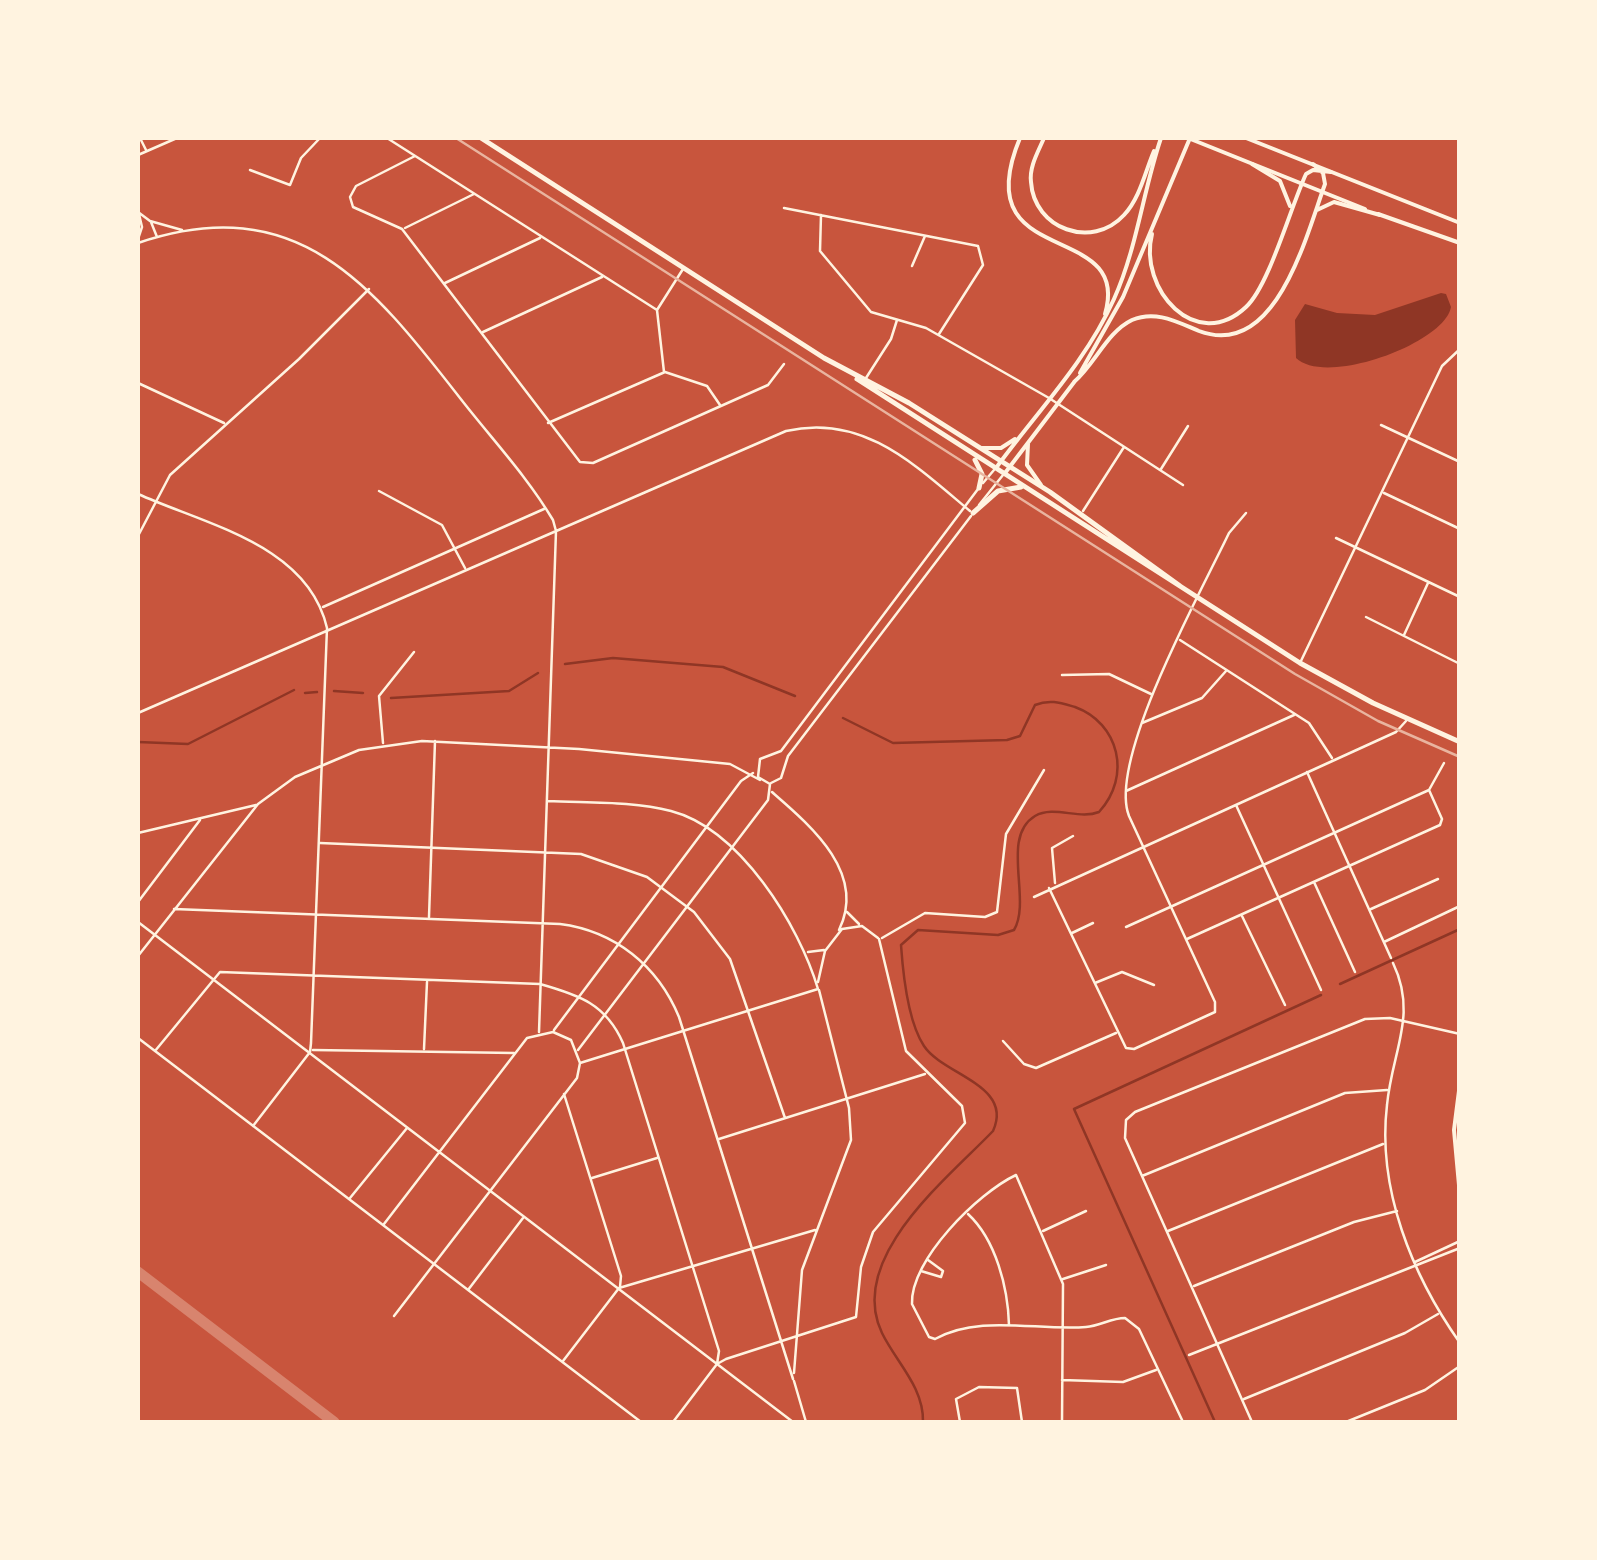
<!DOCTYPE html>
<style>
body{margin:0}
#map{position:relative;width:1597px;height:1560px;overflow:hidden;background:#c8553d;font-family:Manrope,sans-serif}
canvas{display:block}
.frame{position:absolute;inset:0;border:140px solid #fff3e0;pointer-events:none}
</style>
<div id="map">
<canvas width="1597" height="1560"></canvas>
<div class="frame"></div>
</div>
<script>
const ctx = document.querySelector('canvas').getContext('2d');
ctx.lineJoin = 'round';
function paint(path, color) {
  ctx.fillStyle = color;
  ctx.fill(path, 'evenodd');
}
function trace(path, color, width, dash) {
  ctx.strokeStyle = color;
  ctx.lineWidth = width;
  ctx.lineCap = dash ? 'butt' : 'round';
  ctx.setLineDash(dash || []);
  ctx.stroke(path);
}
paint(new Path2D(`
 M1441,293L1446,294L1451,307C1445,343 1326,387 1296,358L1295,320L1305,304L1337,313L1375,315Z`), '#8f3625');
trace(new Path2D(`
 M565,664L613,658L723,667L795,696
 M334,691L363,693
 M305,693L317,692
 M391,698L509,691L538,673
 M843,718L893,743L1007,740L1020,736L1035,705C1050,699 1061,703 1075,707C1119,723 1132,776 1099,812C1079,820 1054,805 1035,816C1000,837 1032,900 1014,930L998,935L918,930L901,945C903,974 908,1022 924,1046C943,1075 1014,1085 993,1131C948,1178 846,1258 882,1333C896,1362 924,1387 923,1422
 M138,742L188,744L294,690
 M1340,984L1460,929
 M1215,1422L1074,1109L1321,995`), '#8f3625', 2.5);
trace(new Path2D(`
 M138,1272L334,1422`), '#d8846e', 11);
trace(new Path2D(`
 M140,138L146,150
 M387,138L657,310
 M138,155L177,138
 M415,156L356,186L350,197L353,207L402,229L580,462L593,463L768,385L784,364
 M250,170L290,185L301,158L320,138
 M784,208L978,246L983,265L939,334
 M138,212L150,221L182,230
 M821,215L820,251L871,312L926,328L1049,398L1183,485
 M151,222L157,237
 M405,228L474,194
 M138,239L142,227L139,214
 M138,243C297,189 372,285 460,398C491,438 527,476 553,520L556,531L539,1032
 M912,266L925,236
 M445,283L540,238
 M483,332L602,277
 M664,372L657,310L683,269
 M866,378L891,339L897,320
 M138,383L224,423
 M548,423L665,372L707,386L720,405
 M1381,425L1460,462
 M1161,469L1188,426
 M983,483L994,470
 M379,491L442,525L465,568
 M1384,493L1460,529
 M138,494C207,525 308,545 327,628L311,1043L310,1052L253,1126
 M979,505L1003,475
 M1083,511L1124,447
 M138,536L170,475L299,359L369,289
 M1336,538L1460,597
 M323,607L544,509
 M1366,617L1460,664
 M1404,635L1428,583
 M1180,640L1309,723L1332,758
 M1300,663L1442,366L1460,349
 M1062,675L1109,674L1151,694
 M138,713L786,431C863,413 915,465 970,511
 M1142,723L1202,698L1226,671
 M383,743L379,696L414,652
 M1307,772L1391,958
 M771,783L781,778L788,756L971,516
 M770,784L758,777L760,759L781,751L978,489
 M1126,791L1294,715
 M772,792C811,826 867,873 839,930
 M548,801C588,803 633,801 671,811C740,829 799,925 818,989L580,1063
 M1236,805L1321,990
 M138,833L256,805
 M320,843L581,854L647,877L694,912L730,959L785,1118
 M1314,882L1355,972
 M1055,883L1052,848L1073,836
 M1049,888L1126,1048L1134,1049L1215,1012V1002L1129,816C1107,760 1202,590 1229,533L1246,513
 M1034,897L1396,732L1406,721
 M138,902L200,820
 M174,909L560,924C615,931 658,966 679,1017L793,1379
 M1371,909L1438,879
 M847,912L859,924
 M1242,916L1285,1005
 M429,917L435,741
 M138,922L793,1422
 M1126,927L1429,790L1444,763
 M1072,933L1093,923
 M882,938L925,913L985,917L997,912L1006,834L1044,770
 M1187,939L1440,825L1442,819L1429,790
 M1384,942L1460,906
 M808,952L824,950
 M138,956L258,804L295,777L359,750L422,741L579,749L730,764L760,780
 M1393,963C1418,1015 1392,1051 1387,1105C1377,1189 1412,1275 1460,1343
 M818,982L825,951L842,929L862,926L878,938
 M1095,983L1122,972L1154,985
 M554,1030L741,781L753,773
 M138,1038L641,1422
 M1003,1041L1024,1064L1036,1068L1116,1033
 M424,1049L427,982
 M313,1050L514,1053
 M578,1050L768,800L770,784
 M155,1051L220,972L540,984C579,995 606,1004 623,1043L719,1351L717,1364
 M564,1094L621,1276L620,1287
 M719,1139L925,1074
 M1142,1176L1345,1093L1387,1090
 M592,1178L657,1158
 M350,1198L407,1128
 M968,1214C996,1240 1008,1288 1009,1325
 M384,1224L527,1038L553,1032L571,1040L580,1063L577,1078L394,1316
 M1043,1231L1086,1211
 M1168,1231L1383,1144
 M1415,1262L1460,1241
 M921,1271L941,1277L943,1271L928,1260
 M1063,1279L1106,1265
 M1194,1286L1354,1222L1397,1211
 M468,1290L523,1218
 M1189,1355L1460,1248
 M563,1361L619,1288L815,1230
 M794,1373L802,1270L851,1140L849,1108L819,990
 M1062,1380L1123,1382L1156,1370
 M794,1381L806,1422
 M1244,1399L1405,1333L1438,1314
 M673,1422L717,1364L726,1359L856,1317L861,1267L873,1232L965,1123L962,1106L906,1051L879,939
 M960,1422L956,1399L979,1387L1017,1388L1022,1422
 M1062,1422L1063,1284L1016,1175C978,1193 910,1260 912,1304L929,1337L935,1339C979,1314 1037,1331 1086,1327C1100,1326 1111,1318 1125,1318L1139,1329L1183,1422
 M1252,1422L1125,1138L1126,1120L1135,1112L1365,1019L1390,1018L1460,1034
 M1346,1422L1425,1390L1460,1366`), '#fff3e0', 2.5);
trace(new Path2D(`
 M1188,138L1365,209
 M1246,138L1460,223
 M1378,214L1460,243`), '#fff3e0', 4);
trace(new Path2D(`
 M1020,138C964,272 1133,218 1105,314
 M1044,138C1038,152 1029,167 1031,182C1034,229 1092,250 1124,215C1140,198 1145,172 1154,151
 M1252,164L1280,181L1290,206
 M1317,210L1334,202L1380,215
 M1152,234C1138,289 1196,354 1246,307C1269,286 1291,206 1306,174L1313,170L1331,172
 M1080,373L1123,297L1190,138
 M1074,382C1095,364 1107,332 1132,320C1156,310 1177,322 1199,331C1276,360 1306,236 1325,184L1323,173L1313,164
 M1028,444L1027,465L1041,485
 M982,448H1001L1015,439
 M996,468C1036,413 1086,362 1114,299C1137,248 1143,191 1161,138
 M1005,473L1075,381
 M1460,1083L1454,1130L1460,1196`), '#fff3e0', 4);
trace(new Path2D(`
 M481,138L824,358L909,403L1050,492L1180,586
 M857,379L1300,663L1373,703L1460,742
 M975,460L982,474L979,488
 M973,513L998,491L1021,487`), '#fff3e0', 5);
trace(new Path2D(`
 M456,138L1295,674L1378,721L1460,757`), '#e9b49f', 2.5);
</script>
